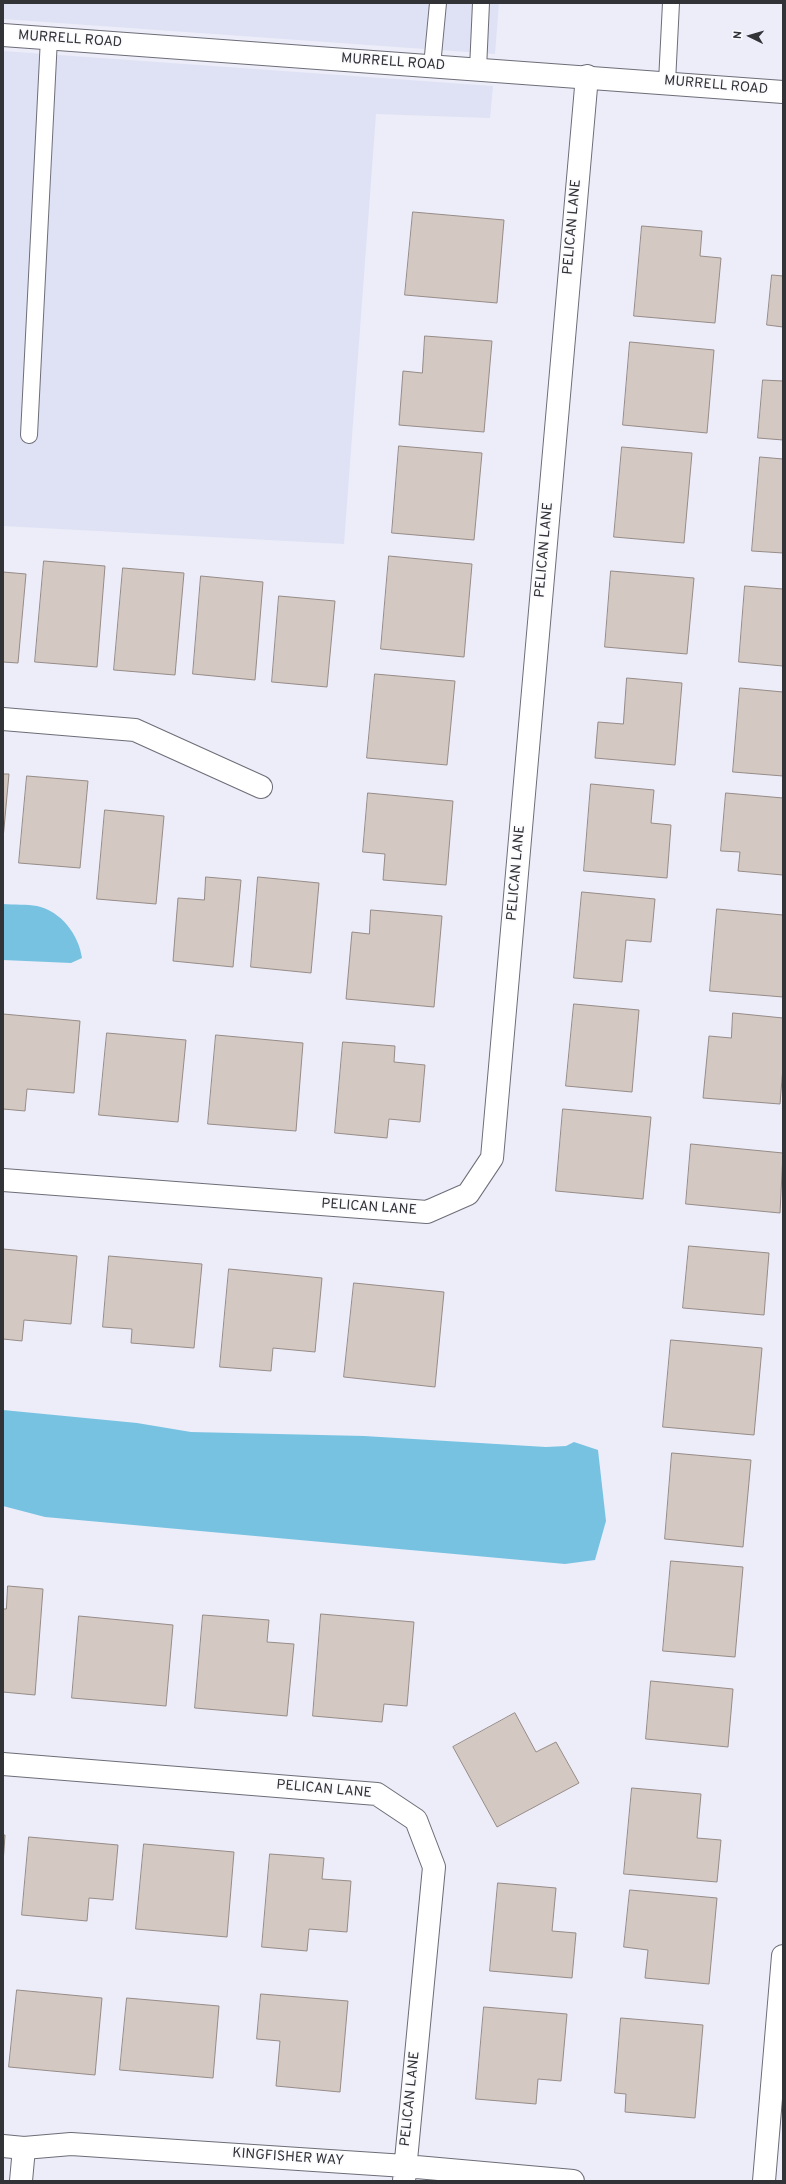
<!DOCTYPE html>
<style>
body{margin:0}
#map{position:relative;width:786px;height:2184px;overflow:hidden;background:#ecedf9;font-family:Overpass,sans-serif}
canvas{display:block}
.frame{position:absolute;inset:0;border:4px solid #323337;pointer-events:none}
.north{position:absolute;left:730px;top:16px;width:40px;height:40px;-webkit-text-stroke:3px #fbfbfe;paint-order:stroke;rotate:275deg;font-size:11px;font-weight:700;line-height:16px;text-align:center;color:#323337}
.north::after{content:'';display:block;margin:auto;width:14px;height:18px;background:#323337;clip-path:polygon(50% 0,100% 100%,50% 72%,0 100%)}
</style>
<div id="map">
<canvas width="786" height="2184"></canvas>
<div class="frame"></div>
<div class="north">N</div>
</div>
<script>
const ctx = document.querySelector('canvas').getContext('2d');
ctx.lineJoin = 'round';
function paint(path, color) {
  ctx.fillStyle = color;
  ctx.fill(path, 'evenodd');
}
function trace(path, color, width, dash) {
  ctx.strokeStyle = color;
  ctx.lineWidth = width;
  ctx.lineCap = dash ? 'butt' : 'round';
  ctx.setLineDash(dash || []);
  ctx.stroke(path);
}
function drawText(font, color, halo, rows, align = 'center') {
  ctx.font = font + ' Overpass,sans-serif';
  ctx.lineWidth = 3.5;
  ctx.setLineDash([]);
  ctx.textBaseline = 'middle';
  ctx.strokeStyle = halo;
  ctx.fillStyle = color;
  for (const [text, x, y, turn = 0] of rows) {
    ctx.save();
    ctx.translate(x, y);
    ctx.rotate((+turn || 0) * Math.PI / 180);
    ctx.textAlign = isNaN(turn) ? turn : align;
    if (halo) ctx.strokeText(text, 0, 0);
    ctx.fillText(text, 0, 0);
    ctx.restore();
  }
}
paint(new Path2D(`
 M3,3H499L495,54L3,19Z
 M3,51L493,86L490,118L376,114L344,544L3,526Z`), '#dfe2f4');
paint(new Path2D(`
 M3,904C14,905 27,904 37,906C61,911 79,935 82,958L71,963L3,960Z
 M3,1410L137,1423L191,1432L364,1436L546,1447L566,1446L574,1442L598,1450L606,1521L595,1560L565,1564L45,1517L3,1506Z`), '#78c2e1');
const building = new Path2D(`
 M413,212L504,220L497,303L405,295Z
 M642,226L702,231L700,256L721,258L715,323L634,316Z
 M772,275L783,276V327L767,325Z
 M425,336L492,341L484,432L399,425L403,371L422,373Z
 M630,342L714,350L707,433L623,425Z
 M763,380L783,381V440L758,438Z
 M399,446L482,453L474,540L392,533Z
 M622,447L692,453L684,543L614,537Z
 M760,457L783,459V553L752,551Z
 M389,556L472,564L464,657L381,649Z
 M44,561L105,566L97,667L35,662Z
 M123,568L184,573L175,675L114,670Z
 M611,571L694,578L687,654L605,647Z
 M3,572L26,574L18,663L3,662Z
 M201,576L263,582L255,680L193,674Z
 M745,586L783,589V666L739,662Z
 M279,596L335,601L327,687L272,682Z
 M375,674L455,681L447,765L367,758Z
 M627,678L682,683L675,765L595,758L598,722L623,724Z
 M740,688L783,692V776L733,772Z
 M3,774H9L3,839Z
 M27,776L88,781L80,868L19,863Z
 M591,784L654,790L651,823L671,825L667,878L584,871Z
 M368,793L453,801L446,885L383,880L385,854L363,852Z
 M726,793L783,798V875L738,871L740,852L721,851Z
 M105,810L164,816L156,904L97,899Z
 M206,877L241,880L233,967L173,961L178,898L204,900Z
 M258,877L319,883L311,973L251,967Z
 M582,892L655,899L651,942L626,940L622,982L574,978Z
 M717,909L783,915V997L710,991Z
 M371,910L442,916L434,1007L346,999L352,932L369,934Z
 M574,1004L639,1010L632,1092L566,1086Z
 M733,1013L783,1018V1067L780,1104L703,1098L709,1036L731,1038Z
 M3,1014L80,1021L74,1093L27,1089L25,1111L3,1109Z
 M107,1033L186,1040L178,1122L99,1115Z
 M216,1035L303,1043L296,1131L208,1124Z
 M343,1042L395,1046L394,1062L425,1065L420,1122L389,1119L387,1138L335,1133Z
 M563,1109L651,1117L643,1199L556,1191Z
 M691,1144L783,1153L780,1213L686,1204Z
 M689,1246L769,1253L764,1315L683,1308Z
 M3,1249L77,1256L71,1324L24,1320L22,1341L3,1339Z
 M109,1256L202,1264L194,1348L131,1343L132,1329L103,1327Z
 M229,1269L322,1278L315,1352L273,1348L271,1371L220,1367Z
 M354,1283L444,1292L435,1387L344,1377Z
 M671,1340L762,1348L754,1435L663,1427Z
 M672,1453L751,1460L743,1547L665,1539Z
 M671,1561L743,1567L735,1657L663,1651Z
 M8,1586L43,1589L35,1695L3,1692V1609H6Z
 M321,1614L414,1622L407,1706L384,1704L382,1722L313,1716Z
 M203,1615L269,1620L267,1642L294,1644L287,1716L195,1708Z
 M79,1616L173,1625L166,1706L72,1698Z
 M651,1681L733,1689L728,1747L646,1739Z
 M515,1713L536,1752L556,1742L579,1783L497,1827L453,1747Z
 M632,1788L701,1794L697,1838L721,1840L717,1882L624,1874Z
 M3,1835H5L3,1863Z
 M29,1837L118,1845L113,1900L89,1898L87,1921L22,1915Z
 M144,1844L234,1852L227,1937L136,1929Z
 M270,1854L324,1858L322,1879L351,1881L347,1932L309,1929L307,1951L262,1947Z
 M498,1883L556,1888L552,1931L576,1933L572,1978L490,1971Z
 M630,1890L717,1898L709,1984L645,1978L648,1950L624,1947Z
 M17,1990L102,1998L95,2075L9,2067Z
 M261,1994L348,2001L340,2092L276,2086L280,2041L257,2039Z
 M127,1998L219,2006L213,2078L120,2070Z
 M484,2007L567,2014L561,2081L538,2079L536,2104L476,2099Z
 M621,2018L703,2025L695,2118L625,2112L626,2094L615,2093Z`);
paint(building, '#d4c8c3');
trace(building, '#968b87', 1);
const lane = new Path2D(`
 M432,66L438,3
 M478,69L481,3
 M667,82L671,3
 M29,435L49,38`);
const street = new Path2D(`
 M3,719L135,730L261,787
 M3,1180L427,1212L468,1194L492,1158L587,76
 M3,1764L377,1794L416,1820L434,1867L404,2181
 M3,2146L24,2148L71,2144L405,2166L573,2181
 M21,2181L24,2148
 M764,2181L783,1956`);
const secondary = new Path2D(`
 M3,35L783,92`);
trace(lane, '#6c6d77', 18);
trace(street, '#6c6d77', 24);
trace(secondary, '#6c6d77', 24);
trace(lane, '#fff', 16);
trace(street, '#fff', 22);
trace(secondary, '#fff', 22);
drawText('14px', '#323337', '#fbfbfe', [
 ["MURRELL ROAD",70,40,4],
 ["MURRELL ROAD",393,63,4],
 ["MURRELL ROAD",716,86,5],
 ["PELICAN LANE",573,227,-85],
 ["PELICAN LANE",545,550,-85],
 ["PELICAN LANE",517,873,-85],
 ["PELICAN LANE",369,1208,4],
 ["PELICAN LANE",324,1790,5],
 ["PELICAN LANE",411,2099,-84],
 ["KINGFISHER WAY",288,2158,4]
]);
</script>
